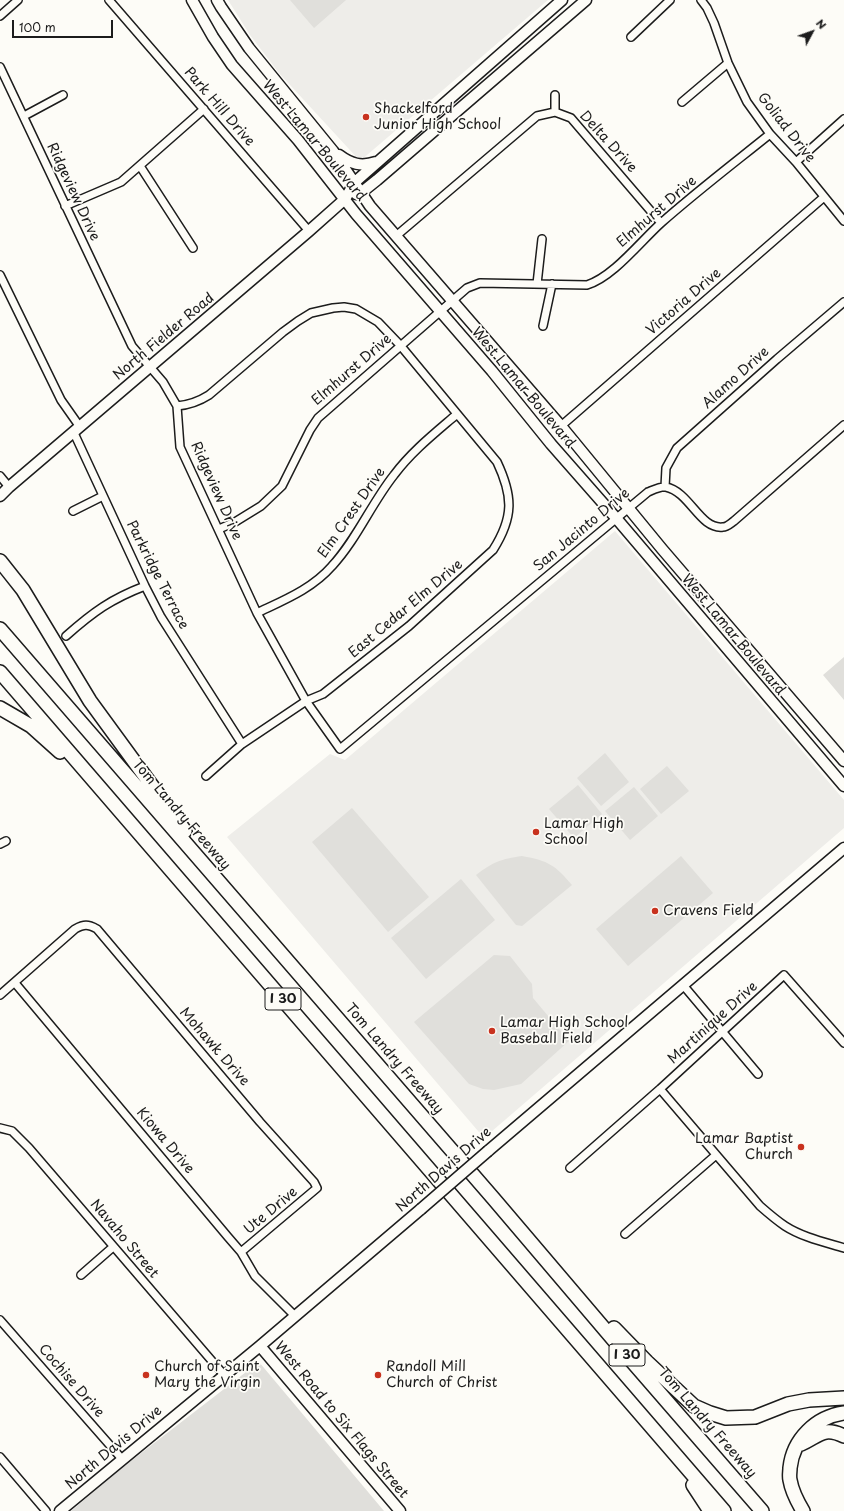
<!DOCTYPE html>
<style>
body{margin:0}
#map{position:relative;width:844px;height:1511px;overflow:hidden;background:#fdfcf7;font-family:"Playpen Sans",sans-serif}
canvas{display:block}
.north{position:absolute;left:792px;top:12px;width:40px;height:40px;-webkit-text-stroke:3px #fdfcf7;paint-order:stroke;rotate:49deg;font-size:11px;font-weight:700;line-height:16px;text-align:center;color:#1c1c1c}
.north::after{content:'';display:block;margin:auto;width:14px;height:18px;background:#1c1c1c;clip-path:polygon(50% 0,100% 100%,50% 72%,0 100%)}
.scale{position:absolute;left:12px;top:20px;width:101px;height:18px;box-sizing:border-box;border:2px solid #1c1c1c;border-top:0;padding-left:5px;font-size:12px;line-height:14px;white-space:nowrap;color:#1c1c1c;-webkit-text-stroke:3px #fdfcf7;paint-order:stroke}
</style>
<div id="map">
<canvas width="844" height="1511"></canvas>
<div class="north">N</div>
<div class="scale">100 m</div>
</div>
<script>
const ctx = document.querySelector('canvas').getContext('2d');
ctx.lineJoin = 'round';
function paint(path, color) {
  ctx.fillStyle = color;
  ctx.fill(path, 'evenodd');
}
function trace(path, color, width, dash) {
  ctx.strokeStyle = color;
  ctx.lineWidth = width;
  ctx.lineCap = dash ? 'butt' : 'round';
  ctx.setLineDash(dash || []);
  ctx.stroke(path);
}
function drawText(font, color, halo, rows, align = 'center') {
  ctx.font = font + ' "Playpen Sans",sans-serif';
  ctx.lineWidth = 3.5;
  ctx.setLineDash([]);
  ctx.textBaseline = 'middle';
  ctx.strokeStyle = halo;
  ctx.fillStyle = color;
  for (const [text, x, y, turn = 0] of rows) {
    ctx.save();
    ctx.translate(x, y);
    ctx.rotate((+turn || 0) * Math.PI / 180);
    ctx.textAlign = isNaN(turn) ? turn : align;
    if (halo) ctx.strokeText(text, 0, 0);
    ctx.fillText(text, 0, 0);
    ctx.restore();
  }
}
paint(new Path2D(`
 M228,0H548L360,161L279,73L250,35Z
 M615,531L844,800V828L484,1138L227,837L330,754L345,760Z`), '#eeede9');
paint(new Path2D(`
 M290,0H346L314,28Z
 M844,657V700L823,675Z
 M605,753L629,782L601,806L577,778Z
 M667,766L689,791L661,814L640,789Z
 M578,785L602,814L574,838L549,809Z
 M634,787L658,816L630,840L605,811Z
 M352,808L429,897L388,932L312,842Z
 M522,856C549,861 555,865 572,885L522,926L516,925L476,875C493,862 501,859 522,856Z
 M681,856L713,893L628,966L596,929Z
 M461,879L495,920L426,979L391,938Z
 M494,955L510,956L532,984L533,998L569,1041L521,1084L494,1090L483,1089L469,1084L414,1022Z
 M259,1362L384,1511H71L118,1471Z`), '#e0dfdb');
const street = new Path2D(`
 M109,0L309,231
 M701,0L707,8L714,23L728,63L747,102L770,134L796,162L844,221
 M0,16L18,0
 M631,37L670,0
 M0,67L132,346L163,382L177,406L180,447L257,613L306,701L340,749L648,492C653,490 661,486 666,487C690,492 700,530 723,527C727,527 731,523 734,521L844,425
 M682,102L728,63
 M555,112V95
 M24,116L63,95
 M796,162L844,119
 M140,166L193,248
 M65,206L121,182L204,109
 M396,236L537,116L555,112L571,118L661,223
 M0,275L61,400L80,427
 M537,284L542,239
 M543,326L552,284
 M177,406C189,405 198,402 209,395L283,332L298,321L311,313L333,308L344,307L356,309L378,322L400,345L497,462C513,496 514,517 493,550L409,626L323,694L306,701L242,744L206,776
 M561,426L824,197
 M74,433L145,586L161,617L242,744
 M0,476L9,487
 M665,487L666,468L677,448L777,359L844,302
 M73,511L103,496
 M219,529L235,522L261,506L282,486L310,430L318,418L467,288L480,283L587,285C613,277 640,242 661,223C696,192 734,163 770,134
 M257,613C284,600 312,589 332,566C357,539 371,504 394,475C412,451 435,433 457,414
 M66,636C93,612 111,599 145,586
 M0,844L6,841
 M15,983L228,1237L241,1252L255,1276L295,1316
 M683,985L758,1074
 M0,995L75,929C84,924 88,924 97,929L260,1122L314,1182L317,1188L241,1252
 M660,1089L760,1206C768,1213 776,1220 785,1226C802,1237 824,1242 844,1248
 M0,1128L12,1131L29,1148L224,1375
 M570,1168L660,1089L784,975L844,1043
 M625,1234L716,1155
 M81,1275L113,1247
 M0,1320L122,1459
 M0,1457L46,1511`);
const secondary = new Path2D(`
 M192,0L213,37L232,65L298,140L356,214L492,371L551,444L616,518L844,786
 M217,0L221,7L249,48L333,151L370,206L561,426L662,549L844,761
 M339,155C351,164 361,167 376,162
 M356,194L362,192L377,180L586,0
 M0,496L9,487L309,231L345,199L355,182L562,0
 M488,1151L844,848
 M260,1346L400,1511
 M60,1511L260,1346L421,1209`);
const highway = new Path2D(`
 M0,561L23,590L90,701L185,831
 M0,629L493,1198L624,1352L762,1511
 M0,672L724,1511
 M0,708L31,726L60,752
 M614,1328L647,1362L694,1406L710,1413L726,1418L755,1417L788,1404L809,1400L844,1398
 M801,1444C819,1436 823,1426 844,1436
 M693,1485L710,1511
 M803,1511C797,1501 792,1492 790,1480C789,1476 790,1472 790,1468C793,1439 816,1417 844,1413`);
trace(street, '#1c1c1c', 10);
trace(secondary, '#1c1c1c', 13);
trace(highway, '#1c1c1c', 16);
trace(street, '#fdfcf7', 7);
trace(secondary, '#fdfcf7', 10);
trace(highway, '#fdfcf7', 13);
const secondaryBridge = new Path2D(`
 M421,1209L488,1151`);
trace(secondaryBridge, '#1c1c1c', 13, []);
trace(secondaryBridge, '#fdfcf7', 10);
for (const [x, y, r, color] of [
 [366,117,4,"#c8321e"],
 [536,832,4,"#c8321e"],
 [655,911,4,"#c8321e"],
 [492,1031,4,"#c8321e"],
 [801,1147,4,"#c8321e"],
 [146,1375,4,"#c8321e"],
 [378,1375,4,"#c8321e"]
]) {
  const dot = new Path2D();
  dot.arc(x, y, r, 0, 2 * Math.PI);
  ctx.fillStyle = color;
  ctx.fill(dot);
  trace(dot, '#fdfcf7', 1.5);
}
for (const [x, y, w] of [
 [283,999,36],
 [627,1355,36]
]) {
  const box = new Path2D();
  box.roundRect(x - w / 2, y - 11, w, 22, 3);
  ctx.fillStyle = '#fdfcf7';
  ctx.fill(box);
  trace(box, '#1c1c1c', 1);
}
drawText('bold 13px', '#1c1c1c', null, [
 ["I 30",283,999],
 ["I 30",627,1355]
]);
drawText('14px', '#1c1c1c', '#fdfcf7', [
 ["Park Hill Drive",219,107,49],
 ["Goliad Drive",786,128,52],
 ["West Lamar Boulevard",314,141,50],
 ["Delta Drive",608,142,48],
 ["Ridgeview Drive",73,192,65],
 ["Elmhurst Drive",657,212,-41],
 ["Victoria Drive",684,302,-41],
 ["North Fielder Road",164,337,-40],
 ["Elmhurst Drive",352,370,-41],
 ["Alamo Drive",736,378,-42],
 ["West Lamar Boulevard",523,388,50],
 ["Ridgeview Drive",216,491,66],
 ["Elm Crest Drive",352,513,-55],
 ["San Jacinto Drive",582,530,-40],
 ["Parkridge Terrace",157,575,63],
 ["East Cedar Elm Drive",406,609,-40],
 ["West Lamar Boulevard",733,635,50],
 ["Tom Landry Freeway",181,815,49],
 ["Martinique Drive",713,1023,-42],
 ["Mohawk Drive",214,1047,49],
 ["Tom Landry Freeway",394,1059,49],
 ["Kiowa Drive",165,1141,50],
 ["North Davis Drive",444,1170,-41],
 ["Ute Drive",271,1211,-40],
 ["Navaho Street",124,1239,50],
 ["Cochise Drive",71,1381,49],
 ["West Road to Six Flags Street",341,1420,50],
 ["Tom Landry Freeway",707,1423,49],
 ["North Davis Drive",114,1448,-40]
]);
drawText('14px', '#1c1c1c', '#fdfcf7', [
 ["Shackelford",374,109],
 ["Junior High School",374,125],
 ["Lamar High",544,824],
 ["School",544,840],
 ["Cravens Field",663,911],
 ["Lamar High School",500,1023],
 ["Baseball Field",500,1039],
 ["Lamar Baptist",793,1139,"right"],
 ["Church",793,1155,"right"],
 ["Church of Saint",154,1367],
 ["Mary the Virgin",154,1383],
 ["Randoll Mill",386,1367],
 ["Church of Christ",386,1383]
], 'left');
</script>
